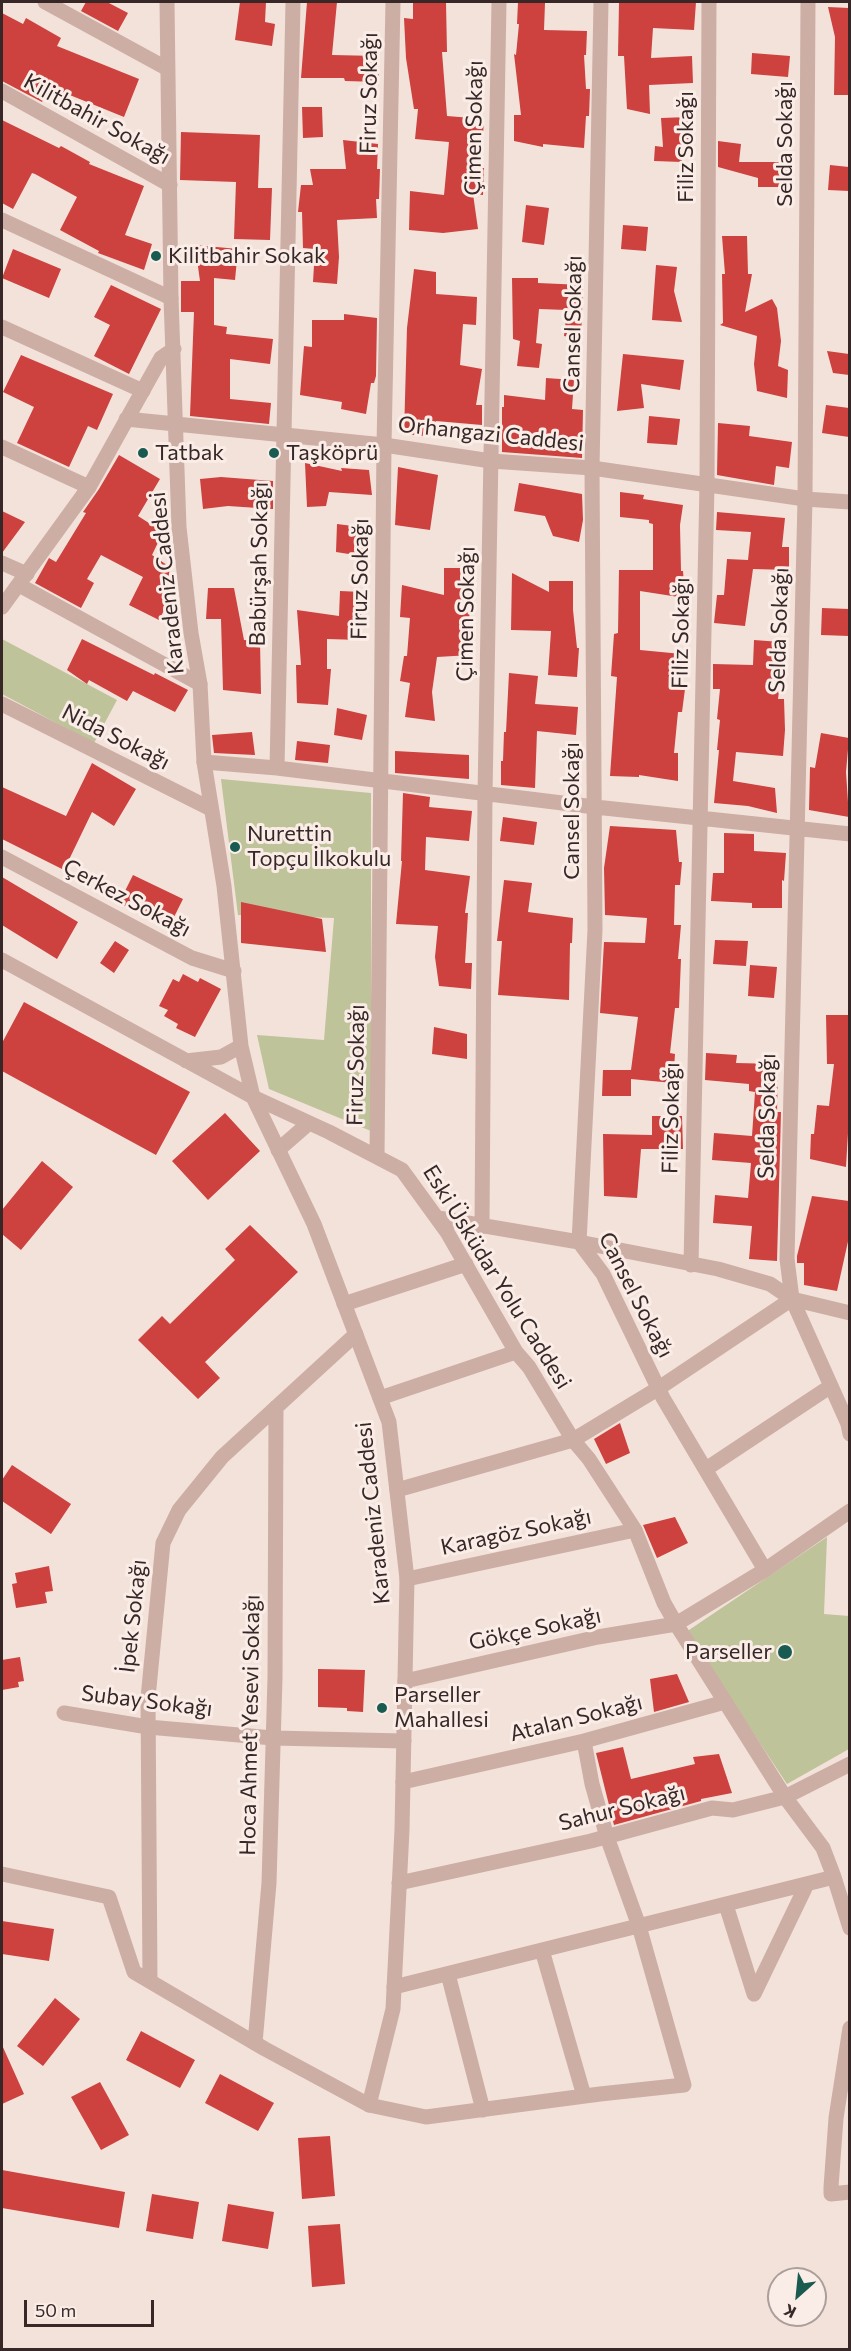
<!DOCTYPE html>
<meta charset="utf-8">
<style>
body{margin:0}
#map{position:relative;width:851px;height:2351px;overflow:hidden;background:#f3e2da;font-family:Commissioner,sans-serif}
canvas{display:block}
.frame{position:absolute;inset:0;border:3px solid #372827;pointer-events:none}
.north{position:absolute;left:767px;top:2267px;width:60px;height:60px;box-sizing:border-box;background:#faede7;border:2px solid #ac9e9a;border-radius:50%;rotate:207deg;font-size:16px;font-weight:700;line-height:24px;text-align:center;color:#372827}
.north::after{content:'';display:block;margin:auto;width:21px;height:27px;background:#1a5b51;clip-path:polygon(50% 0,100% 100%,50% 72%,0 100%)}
.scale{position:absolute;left:24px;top:2300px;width:130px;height:27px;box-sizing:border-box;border:3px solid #372827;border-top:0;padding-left:8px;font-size:18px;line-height:21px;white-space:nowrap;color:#372827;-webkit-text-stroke:4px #faede7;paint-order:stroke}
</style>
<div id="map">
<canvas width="851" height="2351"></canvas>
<div class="frame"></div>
<div class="north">K</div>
<div class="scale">50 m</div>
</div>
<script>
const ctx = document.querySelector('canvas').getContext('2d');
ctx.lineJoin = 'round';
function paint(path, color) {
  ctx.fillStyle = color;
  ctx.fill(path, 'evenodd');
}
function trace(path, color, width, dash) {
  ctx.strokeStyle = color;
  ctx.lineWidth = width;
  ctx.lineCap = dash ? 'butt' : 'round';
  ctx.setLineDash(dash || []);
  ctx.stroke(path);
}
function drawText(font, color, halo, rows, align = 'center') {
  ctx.font = font + ' Commissioner,sans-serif';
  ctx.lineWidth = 6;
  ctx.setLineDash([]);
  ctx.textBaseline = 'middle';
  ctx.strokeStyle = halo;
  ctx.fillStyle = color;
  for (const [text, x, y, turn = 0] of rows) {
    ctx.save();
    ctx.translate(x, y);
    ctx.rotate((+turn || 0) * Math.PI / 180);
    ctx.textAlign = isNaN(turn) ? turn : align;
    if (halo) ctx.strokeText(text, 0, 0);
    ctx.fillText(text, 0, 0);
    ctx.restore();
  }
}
paint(new Path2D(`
 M2,639L117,700L94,743L2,694Z
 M221,779L371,793V1131L269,1089L257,1035L324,1040L334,918L238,915Z
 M827,1537L824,1614L849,1616V1749L787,1784L686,1632Z`), '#bec399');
paint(new Path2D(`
 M86,2H107L128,13L118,31L81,11Z
 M240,2H266L265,22L275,24L272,46L235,40Z
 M307,2H337L332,55L378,56L379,82L345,81L344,78H301Z
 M413,2H446L447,52H442L447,116L484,119L481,168H484L483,195L473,194L478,229L443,233L409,230L410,191L444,195L449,142L415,139L418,109H414L406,58L404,18L413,19Z
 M518,2L545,3L544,30L587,31L586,55H584L586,89H590L589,116H586L584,148L543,144V147L514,141V115H521L514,54L516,55L519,24H517Z
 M662,2H696L694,30L653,28L651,58L692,56L693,83L649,85L650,114L627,109L624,56H618L619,3Z
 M828,7L849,8V95H834L835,37Z
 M2,13L23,24L26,18L61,38L57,46L139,79L124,117L50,87L42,102L2,81Z
 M752,53L790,56L788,77L751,74Z
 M302,107H322L323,137L303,138Z
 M689,117L690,141H683L682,162L654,161L655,146L663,147L661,118Z
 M2,120L59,148L61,146L90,162L89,164L144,186L125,235L152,244L144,270L98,253L99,251L60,230L77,197L35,174L32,173L13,209L2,203Z
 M181,132L260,135L258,188H272L270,240L234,239L236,182L180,180Z
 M343,140L378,144L377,169H380L379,199H376L377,218L337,220L339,257L337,284L313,282L315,249L303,248L302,212H298L301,185H313L310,169H346Z
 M718,141L741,144L739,162H790L782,187H758V178L718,167Z
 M830,165L849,167V191L828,190Z
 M526,205L549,208L544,245L522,242Z
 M623,225L648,227L646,251L621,249Z
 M722,236H747L748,274H752L745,312L772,299L777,308L781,341L778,366L788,370L787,398L757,391L754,364L757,336L720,325L723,323L722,274H725Z
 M195,245L238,249L235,280L214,278V325L227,327L226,334L273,339L270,364L230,359V399L271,403L269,424L190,416L194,312H181V281H200Z
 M13,249L61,269L49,298L2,278Z
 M656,265L677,267L674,291L682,322L652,320Z
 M414,269L436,272V294L477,297L476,325L463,324L460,365L482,369L476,405H482V425L436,421L437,437L404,434L407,328Z
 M512,278H538V283L583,285L581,339L564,336L567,310L539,309L536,343L542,344L539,368L517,366L520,341L513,339Z
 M111,285L161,309L129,374L94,356L110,325L94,317Z
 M344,314L377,318L376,376L374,383H371L366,414L341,409L342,402L300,395L304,346L312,347V320H344Z
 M827,351L849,354V375L833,373Z
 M623,354L684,360L680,390L641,384L644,408L617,411Z
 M21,355L113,394L97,430L88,426L69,467L17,443L34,407L3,392Z
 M546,378L574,380L572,409L583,410L582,458L502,452V407H504V395L545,400Z
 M826,405L849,408V437L822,433Z
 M649,416L680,419L677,445L647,443Z
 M718,423L750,426L749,436L792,442L789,468L776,466L774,485L717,475Z
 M119,455L160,479L138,516L163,532L152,555L170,567L166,595L171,597L159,620L129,605L143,577L101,555L87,579L94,583L81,608L35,583L49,558L56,562L86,513L83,512L99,489Z
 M305,463L342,471L341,468L369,470L372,495L329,492L326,506L307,507Z
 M398,467L438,475L430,530L395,525Z
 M221,477L273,481V509L228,506L203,509L200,479Z
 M519,483L582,494L583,520L579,542L553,536L545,516L514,511Z
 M620,492L644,495L643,499L683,505L680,525L681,571H683L685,598L640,591V650L682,654L678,689H685L682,712H678L674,753H678V781L639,775V777L610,776L617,677L611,676L614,634L618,633L619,570H653V524L649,523V520L620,517Z
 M2,511L25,522L2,553Z
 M717,512L785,518L782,547H789V570L753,569L745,626L714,623L717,595H724L727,559L748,560L751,532L716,530Z
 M337,524L369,528L368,557L336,552Z
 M444,568H466V606H469L471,655L437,657L432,692L435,721L405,717L410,683L400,681L404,656H407L410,618L400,617L402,585L444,595Z
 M512,573L549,592V581H573V610L577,648H579L577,677L548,675L551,631L511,630Z
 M208,588H234L244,640L260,641L261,694L223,690L221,619H206Z
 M340,591L362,592L360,640L327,639V669H331L328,705L297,703L296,665H301L297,610L339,616Z
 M822,608L849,609V636L821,635Z
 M82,639L154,675L155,673L188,690L175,712L133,691L127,701L89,680L87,684L67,670Z
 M754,640L780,642L778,666L782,667L778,699H784L785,730L783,756L736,752L733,781L775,788L777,813L748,806L714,803L719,750H717L720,720L717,719L720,689H713V664L753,665Z
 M509,673L538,676L535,704L578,707L576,735L537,731L535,788L501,785V761H503L504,732H506Z
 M337,708L367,715L362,740L334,735Z
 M252,732L255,755L214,753L212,735Z
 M821,733L849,738L846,772L849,817L809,810L810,767L815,768Z
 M297,741L330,745L328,763L295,760Z
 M395,751L469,755V779L395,773Z
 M92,763L136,789L114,826L92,812L64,870L2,839V787L66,816Z
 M403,793L430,797L429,807L472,811L469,841L426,837L425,870L470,876L465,913H468L465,963H472L471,989L439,986L435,957L438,926L396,924L402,861H401Z
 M503,817L537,822L534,845L500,841Z
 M610,826L676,830L679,862H682L680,885H675L674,925H681L678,959H681L679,1008H675L670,1053L675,1054L673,1083L631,1079V1096H602L603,1070H631L638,1017L600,1013L604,942L645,943L647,918L605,915L604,868Z
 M724,833L754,834V851L786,853L784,881L782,880V908H752V903L711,901L713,873H724Z
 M133,875L183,899L169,927L119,903Z
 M2,877L78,922L57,959L2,925Z
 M504,880L532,883L528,912L573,918L572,943H570L569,1000L498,995L502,941H497Z
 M241,902L322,919L326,952L241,943Z
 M715,940L748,941L746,966L713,964Z
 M115,941L129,950L114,973L100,963Z
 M750,965L777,967L774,998L748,996Z
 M183,974L198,982L200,978L221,989L195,1037L176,1028L178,1024L164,1016L168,1010L159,1006L173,979L179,982Z
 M24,1002L190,1092L156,1155L2,1071V1043Z
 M826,1015H849V1116L846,1167L810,1159L811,1134H814L817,1105L829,1106L834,1064H827Z
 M434,1027L467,1034V1059L432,1054Z
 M706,1053L737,1055L736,1063L778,1064L777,1112H781L777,1261L749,1259L752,1226L713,1223L715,1195L748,1198L751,1163L712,1160L714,1133L752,1136L755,1092L749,1091V1084L705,1080Z
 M225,1113L260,1151L208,1200L172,1161Z
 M652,1116H682L683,1149H641L637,1198L604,1196L603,1134L652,1135Z
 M42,1161L73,1187L21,1250L2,1234V1210Z
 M812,1196L849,1201V1237L837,1291L804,1285V1263H797V1256Z
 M250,1225L298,1272L205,1362L220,1378L198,1399L138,1340L162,1316L170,1324L235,1260L225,1249Z
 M620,1423L630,1453L606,1464L594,1439Z
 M12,1465L71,1504L51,1534L2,1501V1480Z
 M675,1517L688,1543L657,1558L643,1525Z
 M49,1566L53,1591L45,1592L47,1603L16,1608L12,1584L17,1583L15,1573Z
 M20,1657L24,1681L18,1682L19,1687L2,1690V1660Z
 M318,1669L365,1670L363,1712L347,1711V1708L318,1707Z
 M677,1674L689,1702L654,1712L650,1679Z
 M623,1747L631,1779L695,1764L693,1757L719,1754L732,1793L701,1799V1801L614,1825L596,1753Z
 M2,1921L54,1929L49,1961L2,1954Z
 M55,1998L80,2019L43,2066L17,2046Z
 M141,2031L195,2060L180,2088L126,2060Z
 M2,2045L24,2094L2,2104Z
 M220,2074L274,2103L258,2131L205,2103Z
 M100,2082L129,2135L101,2150L71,2097Z
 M330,2136L335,2196L302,2199L298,2138Z
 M2,2170L125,2192L119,2228L2,2208Z
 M152,2194L199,2202L193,2239L146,2231Z
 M228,2204L274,2212L268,2249L222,2241Z
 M340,2224L345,2284L312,2287L308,2226Z`), '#cd413f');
trace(new Path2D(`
 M45,2L166,68
 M601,2L592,468L595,930L579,1242L603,1274L663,1398L765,1570
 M808,2L805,499L787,1259L792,1299L848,1424L850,1434
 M2,91L170,185
 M2,220L171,298
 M2,327L143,391
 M2,447L89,487
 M2,563L27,574
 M19,585L200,684
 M2,704L211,809
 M204,762L277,768L595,807L850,834
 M277,768L293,2
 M2,857L192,958L234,971
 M253,1097L329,1132L402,1170L447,1232L516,1352L529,1367L573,1440L589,1459L635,1530L664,1603L676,1624L785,1797L823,1848L834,1877L850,1928
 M278,1150L309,1123
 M377,1157L384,445L393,2
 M438,1218L579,1242L718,1269L770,1284L792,1299L850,1313
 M482,1227L485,794L499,2
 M691,1265L707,484L709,2
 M344,1304L466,1264
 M380,1398L516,1352
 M706,1469L831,1386
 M397,1490L573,1440L659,1388L792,1299
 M407,1579L635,1530
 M405,1681L598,1637L676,1624L765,1570L850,1511
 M64,1713L148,1727L273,1738L404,1741
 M403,1782L584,1741L725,1702
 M399,1883L591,1841L712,1808L733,1810L785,1797L850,1764
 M726,1905L754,1994L807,1884
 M542,1950L584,2096
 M448,1974L483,2110
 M150,1981L148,1698L163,1543L179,1510L222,1457L356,1334
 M394,1987L834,1877
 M850,2028L836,2118L831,2187V2194L850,2192
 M255,2043L269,1883L275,1678L276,1407
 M369,2105L426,2117L600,2094L684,2085L639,1926L607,1837L592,1784L584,1741`), '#ccaea5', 15);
trace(new Path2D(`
 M126,419L384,445L491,461L592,468L805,499L850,502
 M2,607L89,487L161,358L174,349
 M2,960L253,1097
 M186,1061L221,1057L241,1046
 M2,1874L109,1897L134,1972L265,2049L369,2105L393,2009L402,1830L407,1579L389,1422L314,1224L253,1097L241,1046L224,886L204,762L200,684L191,633L179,527L171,298L167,2`), '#ccaea5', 15);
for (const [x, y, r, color] of [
 [156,256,6,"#1a5b51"],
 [143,453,6,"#1a5b51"],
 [274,453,6,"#1a5b51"],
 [235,847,6,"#1a5b51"],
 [785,1652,8,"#1a5b51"],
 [382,1708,6,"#1a5b51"]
]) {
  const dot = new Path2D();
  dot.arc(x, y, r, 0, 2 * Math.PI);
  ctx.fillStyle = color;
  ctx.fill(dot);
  trace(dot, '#faede7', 2);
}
drawText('22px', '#372827', '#faede7', [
 ["Firuz Sokağı",369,93,-89],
 ["Kilitbahir Sokağı",97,119,29],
 ["Çimen Sokağı",474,128,-89],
 ["Selda Sokağı",785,144,-90],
 ["Filiz Sokağı",686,147,-90],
 ["Cansel Sokağı",573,324,-89],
 ["Orhangazi Caddesi",491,434,6],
 ["Babürşah Sokağı",259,564,-89],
 ["Firuz Sokağı",360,579,-89],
 ["Karadeniz Caddesi",167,583,-96],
 ["Çimen Sokağı",466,614,-89],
 ["Selda Sokağı",779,630,-88],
 ["Filiz Sokağı",681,633,-89],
 ["Nida Sokağı",116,737,27],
 ["Cansel Sokağı",572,811,-90],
 ["Çerkez Sokağı",127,898,28],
 ["Firuz Sokağı",356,1065,-89],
 ["Selda Sokağı",767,1116,-89],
 ["Filiz Sokağı",671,1118,-89],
 ["Eski Üsküdar Yolu Caddesi",497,1277,58],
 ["Cansel Sokağı",636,1295,63],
 ["Karadeniz Caddesi",373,1513,-96],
 ["Karagöz Sokağı",516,1532,-12],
 ["İpek Sokağı",133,1616,-84],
 ["Gökçe Sokağı",535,1629,-12],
 ["Subay Sokağı",147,1701,7],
 ["Atalan Sokağı",576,1718,-14],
 ["Hoca Ahmet Yesevi Sokağı",250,1725,-89],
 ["Sahur Sokağı",622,1808,-14]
]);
drawText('22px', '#372827', '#faede7', [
 ["Kilitbahir Sokak",168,256],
 ["Tatbak",155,453],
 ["Taşköprü",286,453],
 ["Nurettin",247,834],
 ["Topçu İlkokulu",247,859],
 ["Parseller",772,1652,"right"],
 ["Parseller",394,1695],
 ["Mahallesi",394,1720]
], 'left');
</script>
